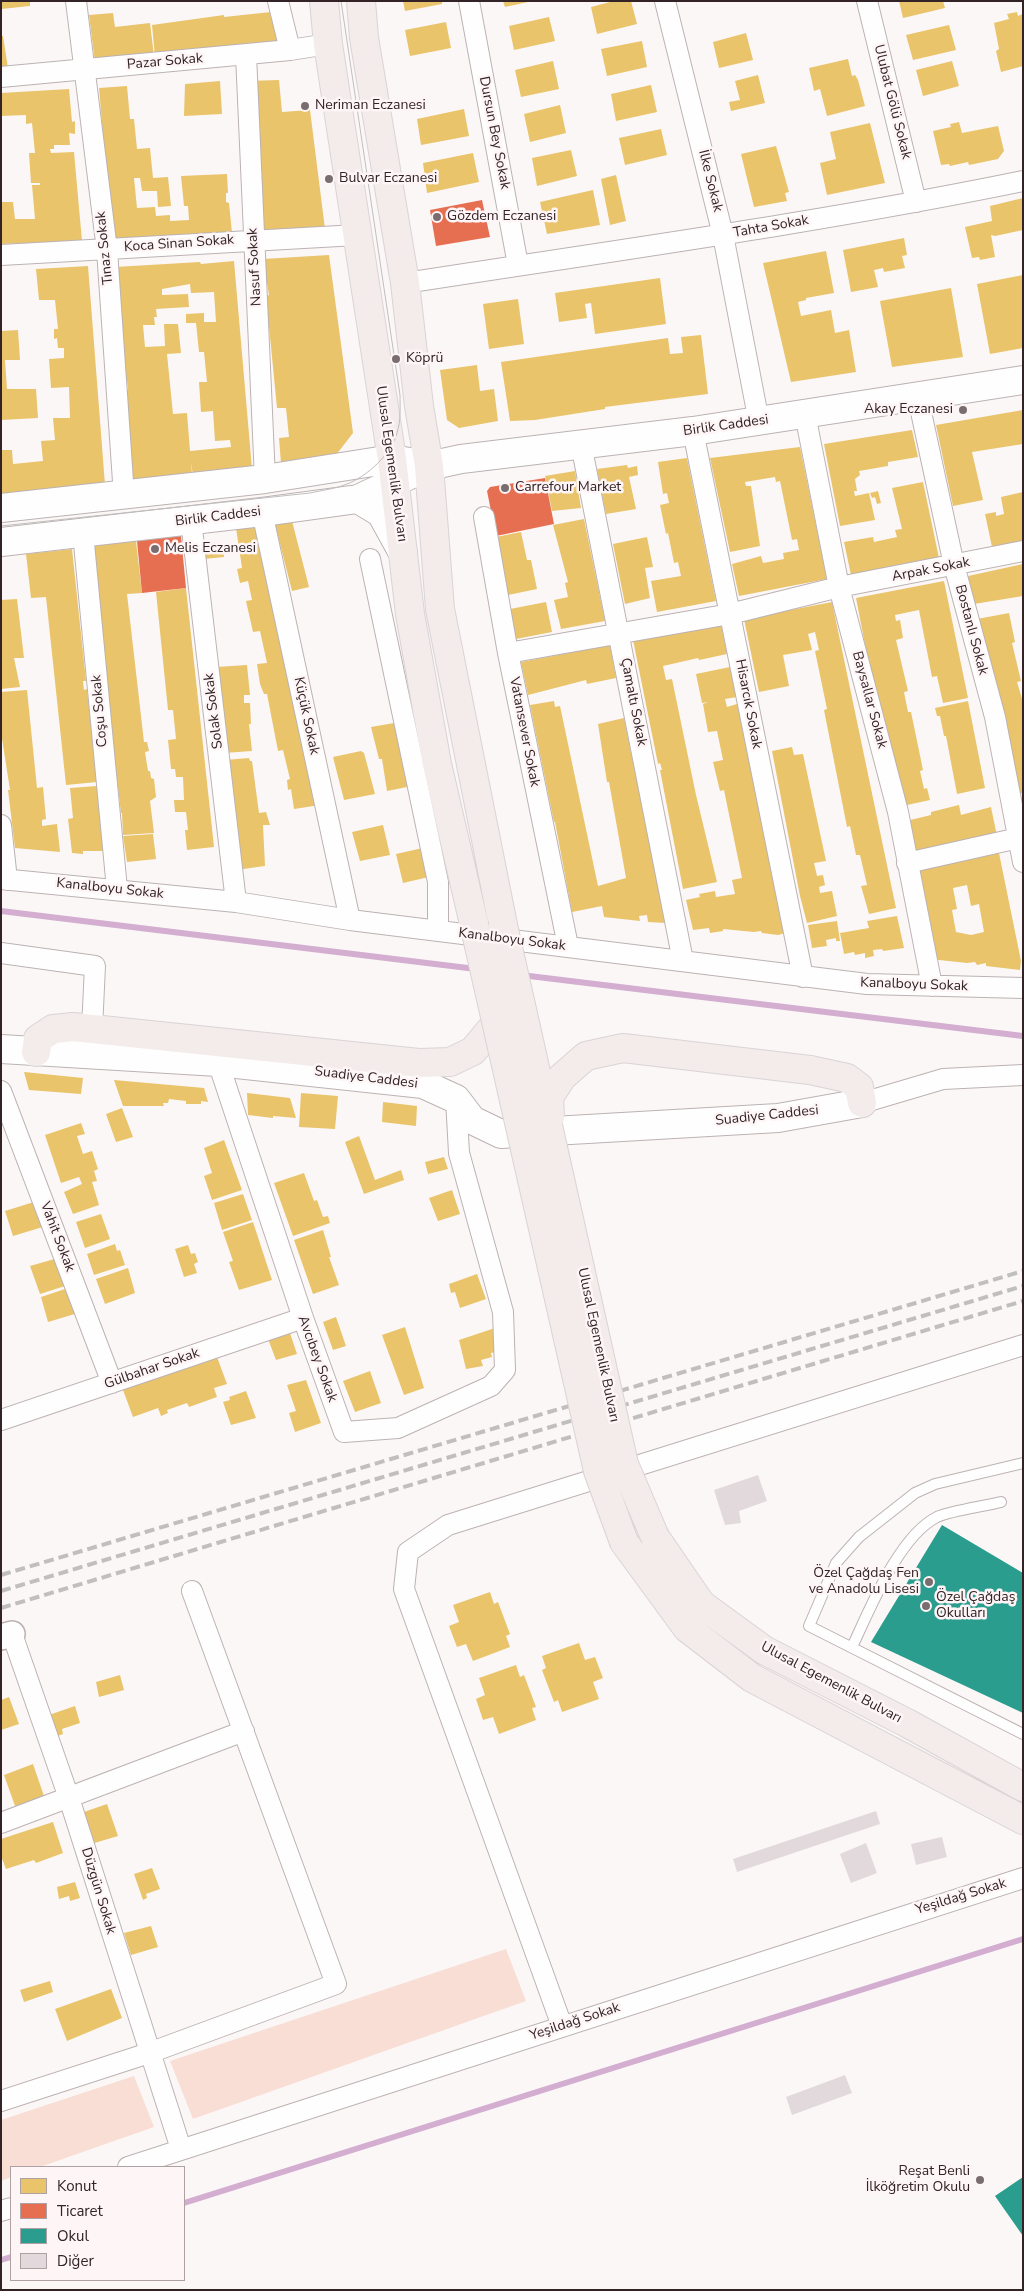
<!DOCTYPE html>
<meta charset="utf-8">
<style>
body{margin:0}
#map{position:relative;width:1024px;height:2291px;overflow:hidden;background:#fcf7f7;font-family:"Nunito Sans",sans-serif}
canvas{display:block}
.frame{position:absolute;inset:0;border:2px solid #332326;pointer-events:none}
.legend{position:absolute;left:10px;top:2166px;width:175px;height:115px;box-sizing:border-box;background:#fef5f6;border:1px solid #ada1a3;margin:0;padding:6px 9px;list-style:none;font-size:15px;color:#332326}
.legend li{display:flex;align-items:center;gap:10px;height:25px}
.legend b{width:25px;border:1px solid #ada1a3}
</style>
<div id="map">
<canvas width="1024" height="2291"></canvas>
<div class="frame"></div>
<ul class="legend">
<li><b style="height:14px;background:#e9c46a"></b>Konut</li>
<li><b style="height:14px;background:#e76f51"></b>Ticaret</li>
<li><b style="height:14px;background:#2a9d8f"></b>Okul</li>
<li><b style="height:14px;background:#e2d9dc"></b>Diğer</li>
</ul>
</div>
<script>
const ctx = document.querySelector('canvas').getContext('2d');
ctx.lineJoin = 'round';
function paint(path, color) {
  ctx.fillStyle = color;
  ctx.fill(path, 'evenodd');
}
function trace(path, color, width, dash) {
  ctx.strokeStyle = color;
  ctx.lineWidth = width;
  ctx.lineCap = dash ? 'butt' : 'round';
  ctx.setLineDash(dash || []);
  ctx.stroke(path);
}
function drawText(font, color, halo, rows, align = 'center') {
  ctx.font = font + ' "Nunito Sans",sans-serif';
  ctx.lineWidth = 5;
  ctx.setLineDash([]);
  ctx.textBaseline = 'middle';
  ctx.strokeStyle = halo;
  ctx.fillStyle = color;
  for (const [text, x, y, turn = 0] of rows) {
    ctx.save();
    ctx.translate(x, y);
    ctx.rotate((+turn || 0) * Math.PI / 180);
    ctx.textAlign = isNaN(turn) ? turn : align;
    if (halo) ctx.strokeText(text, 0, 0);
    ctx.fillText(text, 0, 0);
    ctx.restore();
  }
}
paint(new Path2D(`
 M506,1949L526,2001L193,2119L170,2061Z
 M134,2076L154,2127L40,2167H11V2177L1,2181V2120Z`), '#f8ded4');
paint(new Path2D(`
 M1,1H30V6L1,9Z
 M403,1H442V4L405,11Z
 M503,1H527L528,2L505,7Z
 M614,1H631L637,24L597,34L591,7Z
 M899,1H943L945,8L903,18Z
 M271,12L278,44L155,57L152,25L224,15V17Z
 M1017,12L1018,16L1023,14V66L1001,72L996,51L999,49L994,23L1009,19L1007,14Z
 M113,13L115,27L150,23L154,56L95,62L89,15Z
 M549,17L555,41L514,50L509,26Z
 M446,22L451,48L410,56L405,30Z
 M949,25L956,50L913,60L906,35Z
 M746,33L753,60L719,68L713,42Z
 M1,36H3L8,68H1Z
 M642,41L647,67L607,76L601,49Z
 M848,59L852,76L855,75L858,80L865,106L827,116L820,89L814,91L809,68Z
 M553,61L559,89L521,97L515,70Z
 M952,61L959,86L923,96L916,70Z
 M758,75L765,103L731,111L729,102L740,100L735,81Z
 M279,80L282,112L310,110L325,229L260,233L247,81Z
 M220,81L222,114L184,116L185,84Z
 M651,85L657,112L616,121L611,94Z
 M127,86L130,119H134L137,149L150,148L153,178L168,177L171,206L158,207L157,191H142L140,178H134L137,208L155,207L156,216L170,215V221L189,220L188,206H184L181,176L227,174L228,193H226V202L229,203L232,233L112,240L99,88Z
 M69,89L72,122L75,121V134L69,133L70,145H54V149H50L51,153L74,152L82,241L1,244V202H13L15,219H35L32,185H40V183H31L29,153H35L32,123L26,124V115L1,116V93Z
 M560,105L566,133L530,142L524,114Z
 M464,109L469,136L421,145L417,119Z
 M959,122L962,133L998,126L1004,151L998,159L969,165L968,162L950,166L949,164L941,165L933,131L951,127L950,124Z
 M870,123L885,183L827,195L820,163L836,159L830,132Z
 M661,129L667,155L625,165L619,138Z
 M776,146L789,192L785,193L787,201L754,207L741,154Z
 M571,150L577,176L537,186L532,158Z
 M473,153L479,182L427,193L423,163Z
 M616,175L626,221L610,225L601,179Z
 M593,190L600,225L547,234L540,202Z
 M1023,198V230L995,236L991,235L995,257L980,260L979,257L972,258L965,227L992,221L990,206Z
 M904,238L907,255L902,256L905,268L884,272L883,268L874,270L878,287L851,292L843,250Z
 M826,251L834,293L806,298V300L798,302L801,316L831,310L835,333L849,330L856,372L791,382L763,263Z
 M329,255L353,433L336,455L281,463L279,438L289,437L286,408H277L266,296L269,295L263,259Z
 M234,261L252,469L193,476L191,462L192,474L133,481L125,390L128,389L127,381H124L115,267L200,262L201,264ZM190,284L191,293L214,292L216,322H204V313L186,314V323H196L199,352H204L207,382H199L201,412L213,411L215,441L230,440L231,447L190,451L187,413L173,414L167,354L181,353L178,324H164L165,346L145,347L143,325H155L154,317H157L156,309L189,307L188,294L162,295V289Z
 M88,266L105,485L1,496V450H12L13,464L43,461L41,441L55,440L53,418H70L69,387L51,388L49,359L64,358V348H58L57,338L54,339V329H58L55,300H39L36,269Z
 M1023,275V348L990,354L977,284Z
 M660,278L666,324L595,334L591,303L585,304L587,318L559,322L555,293Z
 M951,288L963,357L892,367L880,301Z
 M518,299L524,344L489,349L483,304Z
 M18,330L20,360H5L7,389H36L38,418L1,420V331Z
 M701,335L708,394L605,407V409L535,420L510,421L501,362L668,338L670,354L683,353L681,337Z
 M477,365L480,391L494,389L498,421L459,428L447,420L440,370Z
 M1023,410V444L972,452L983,500L953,506L936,425Z
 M912,430L918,457L888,462V466L859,471L860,475L855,479L857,491H854L855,496L869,493L875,520L840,526L824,444Z
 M800,447L827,579L739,596L732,564L761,556L763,563L784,559L783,553L799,550L797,539L792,540L780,481L776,482L775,477L745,482L746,486H751L760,546L730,552L710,458Z
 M687,458L716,601L657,612L651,581L681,576L678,562L674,563L668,533L666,534L660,505L669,503L667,493L663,494L658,462Z
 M627,465L628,468L637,466L638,475L629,477L636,509L606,514L597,469Z
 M575,471L581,508L552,511L545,476Z
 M923,482L939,558L851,575L844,542L873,537L874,542L897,537L895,530L902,529L892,488Z
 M878,491L881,503L877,504L875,497L872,498L870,493Z
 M1023,492V541L992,547L985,514L996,512V516L1004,514L1001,497Z
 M584,519L605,621L561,629L554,600L568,597L565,583L568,582L553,525Z
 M292,521L309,587L292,591L275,524Z
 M256,525L320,805L294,809L291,789L288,790L287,780L290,779L283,750L278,751L267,694H264L260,684L257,664L267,663L260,631L253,632L246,601L252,600L248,581L240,583L237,569L242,568L236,528Z
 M521,532L527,560H531L537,589L508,595L496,537Z
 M647,537L653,567L645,568L650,598L625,604L613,544Z
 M136,541L142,593L127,594L144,742H147L149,751L145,752L148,771H150L151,778L154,779L156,797L150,801L154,833L123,835L122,813H121L103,656L93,546Z
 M223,543L224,557L204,559L203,545Z
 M72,549L86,681H83L84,690L87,689L97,782L66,785L46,597L31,598L26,554Z
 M1023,564V596L974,604L968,576Z
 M944,581L968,698L943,703L937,676L932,677L919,610L895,615L896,621L900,620L903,638L896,640L908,691L904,692L908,712H911L923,770L920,771L924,789L927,788L930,800L898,807L869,660L874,658L868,660L856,598Z
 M186,588L214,847L187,850L185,830H188L186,812H175L174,800H184L183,777H176L175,769H171L168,740L176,739L173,710H168L156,592Z
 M17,599L24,658H14L20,687L1,689V600Z
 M546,602L552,632L516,639L510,609Z
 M832,602L896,908L869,914L861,886L867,885L860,855H856L850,826L847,827L824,710L827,709L815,651L819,650L815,632L808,634L812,650L783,655L789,686L759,692L744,619Z
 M1009,613L1015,642L1012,643L1021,681L1017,682L1023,702V793L1012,795L977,619Z
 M721,624L727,654L699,660L698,658L663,666L666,680L672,679L696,795L717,882L683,889L660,770H662L660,763L658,764L633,640Z
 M610,645L616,678L587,684L586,680L528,695L521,662Z
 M247,665L250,695H244V703H250L251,724H249L252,751L224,753L216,667Z
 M730,667L737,697L725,699L727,707L737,704L742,726L785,933L778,935L762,933L761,931L754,932L723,929V931L710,933L709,928L693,930L686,900L700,897L699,894L715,891L716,897L735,894L732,880L742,878L724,790L720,791L713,762L723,760L717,731L708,732L703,704L708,702L702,703L696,674Z
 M27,690L37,788L43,787L46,819L42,820V826L57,824L60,852L15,848L8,790H10L1,732V692Z
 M554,701L555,707L560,706L598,886L626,878L609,782H607L598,724L624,718L666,923L648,922L647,915L639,916L640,921L604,917L602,906L572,912L555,822L561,821L554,822L530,705Z
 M968,701L985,788L957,794L946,736H944L940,716H937L935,708Z
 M400,722L412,786L387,791L382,759H379L371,727Z
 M792,747L794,755L803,754L826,861L814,863L817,876L823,875L825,885L819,887L820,893L832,891L837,916L807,923L800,896L772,751Z
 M361,751L364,753L375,794L344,800L333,757Z
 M249,758L250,761H252L259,813L266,812L270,825H263L265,866L236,870L225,760Z
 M97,786L105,851H83V854L72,853L68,819L73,818L70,788Z
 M959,805L961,815L991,807L997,836L909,855L902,822L931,815V812Z
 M383,825L390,855L360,861L352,832Z
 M153,834L156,859L127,862L123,836Z
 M427,847L433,876L403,883L396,854Z
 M999,853L1021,961L1020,970L986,966V963L977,965L975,962L967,963L930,959L913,872ZM967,885L971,906L979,904L984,932L971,935L956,932L952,910L957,909L953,888Z
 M897,916L904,948L883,951L882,949L873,950L874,956L865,958V953L855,955L854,952L844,954L840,933L869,928L867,921Z
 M837,921L840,941H836V938L826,940L827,946L812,948L808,925Z
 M24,1072L83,1078L81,1094L29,1090Z
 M114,1080L204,1088L208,1102L201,1101V1104H186V1101L169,1099L168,1103H163L164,1106H123Z
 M247,1093L290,1098L296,1118L273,1116V1118L248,1115Z
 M301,1093L338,1096L335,1129L299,1127Z
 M383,1102L417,1106L416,1126L382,1122Z
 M122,1108L133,1137L116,1142L106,1114Z
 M81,1123L85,1134L77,1136L83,1154L92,1151L98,1169L94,1171L97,1181L92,1182L99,1205L73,1214L64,1192L82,1184L79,1177L61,1183L45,1135Z
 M359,1136L375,1180L401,1170L404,1180L364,1194L345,1142Z
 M224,1140L242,1190L212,1200L204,1176L212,1173L204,1148Z
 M444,1157L448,1169L428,1174L425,1162Z
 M304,1173L314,1201L317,1200L323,1217L328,1216L330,1223L293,1236L274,1183Z
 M452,1190L460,1214L438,1221L429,1198Z
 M243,1194L252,1220L222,1230L214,1203Z
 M37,1201L46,1226L13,1236L5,1211Z
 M101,1214L110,1239L85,1248L76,1222Z
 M253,1222L272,1280L239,1290L229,1262L233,1261L223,1232Z
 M323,1230L331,1257H329L339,1285L313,1294L294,1240Z
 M115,1244L117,1251L120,1250L125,1265L94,1275L87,1254Z
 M188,1245L191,1254L195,1253L198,1262L194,1264L197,1273L184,1277L175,1249Z
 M58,1258L68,1285L40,1294L30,1266Z
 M128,1268L135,1293L105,1304L96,1279Z
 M477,1274L486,1299L460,1308L455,1292L451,1293L449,1284Z
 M68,1288L78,1313L48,1322L41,1297Z
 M336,1317L346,1346L333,1350L323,1322Z
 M405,1327L424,1388L404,1395L382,1335Z
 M495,1328L502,1350L491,1353L492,1357L481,1360L483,1366L466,1369L459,1340Z
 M290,1333L297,1354L276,1360L268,1339Z
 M217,1357L227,1384L214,1388L217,1397L189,1407L187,1403L167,1410L168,1413L161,1416L158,1408L133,1417L123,1390Z
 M370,1371L381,1403L355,1412L343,1381Z
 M306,1380L321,1423L295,1432L289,1413L296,1411L287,1385Z
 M246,1391L256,1418L231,1425L223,1402L230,1400L229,1397Z
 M490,1592L494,1604L498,1602L510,1634L506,1636L510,1647L473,1661L466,1644L457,1647L449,1626L459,1622L453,1605Z
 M579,1643L585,1660L595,1657L603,1678L593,1682L599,1699L562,1712L558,1700L554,1702L542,1670L546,1668L542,1656Z
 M516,1665L520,1677L524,1675L536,1707L532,1708L536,1720L499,1734L493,1717L483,1720L476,1699L485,1695L479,1678Z
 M120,1675L124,1690L99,1697L96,1682Z
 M9,1697L19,1724L1,1730V1700Z
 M75,1706L80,1723L62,1729L63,1734L52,1738L46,1716Z
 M33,1764L44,1796L15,1806L4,1775Z
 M107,1804L118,1836L91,1844L81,1813Z
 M53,1822L63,1853L36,1863L34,1860L6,1869L1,1856V1839Z
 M152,1868L160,1889L146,1894L147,1898L143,1900L134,1874Z
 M75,1882L80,1898L70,1901L69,1896L59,1899L57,1887Z
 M151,1926L158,1947L131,1955L124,1933Z
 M50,1981L53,1992L24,2002L20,1990Z
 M111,1989L122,2018L67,2041L55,2009Z`), '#e9c46a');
paint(new Path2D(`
 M482,200L490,237L436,246L430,210Z
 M545,478L554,524L496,536L487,491L490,487Z
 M181,536L186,588L142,593L137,541Z`), '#e76f51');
paint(new Path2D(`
 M942,1525L1023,1573V1713L871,1642Z
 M1023,2177V2236L995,2196Z`), '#2a9d8f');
trace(new Path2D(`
 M1,911L476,969
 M521,975L1023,1036
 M184,2203L1023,1939
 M1,2260L11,2257`), '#d3aed0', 6);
paint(new Path2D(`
 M758,1475L767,1501L739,1511L741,1523L725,1525L714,1490Z
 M876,1811L880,1824L737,1872L733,1859Z
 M942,1837L947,1857L916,1865L911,1844Z
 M866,1843L877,1873L851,1883L840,1854Z
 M845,2075L852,2093L792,2115L786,2097Z`), '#e2d9dc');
const service = new Path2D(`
 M1023,1463L935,1484L915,1493L859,1537L836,1563L809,1626L1023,1734
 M852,1647C870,1609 899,1536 937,1517C950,1511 986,1506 1001,1502`);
const minor = new Path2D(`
 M76,1L107,250L124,496
 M278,1L290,50
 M469,1L518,265
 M665,1L723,235L759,422
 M867,1L916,202
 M246,55L265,479
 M1,77L290,50L328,44
 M1,255L357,235
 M405,283C611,251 818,223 1023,181
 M918,398L954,565L995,717L1023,862
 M805,414L839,587L898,812L932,986
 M693,431L803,977
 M581,444L683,961
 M262,512L350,920
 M484,517L508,653L568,946
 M191,520L236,902
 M83,533L117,889
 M370,559L438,882V931
 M508,653L730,614L839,587L1023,551
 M1,825L7,880
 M907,863L1023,837
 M1,879L236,902L350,920L867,984L1023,988
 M1,953L95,966L92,1029
 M218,1062L303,1318L344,1432L398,1428L491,1386L505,1370L503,1312L459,1153L456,1099
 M1,1091L112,1383
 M862,1103L943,1079L1023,1075
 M1,1420L303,1318
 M12,1634L69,1798L181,2149
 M1,1823L244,1731
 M562,2026L404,1589L408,1552L448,1525L1023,1345
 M1,2101L149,2053L336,1984L192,1591
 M128,2167L1023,1878
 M1,2211L11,2208`);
const tertiary = new Path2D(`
 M1,1637L12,1634`);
const secondary = new Path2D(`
 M358,499L381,513L403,553
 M1,508L265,479L392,459L415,463
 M1,542L262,512L358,499L429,466L461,459L693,431L1023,380
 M1,1049L218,1062L423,1084L456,1099L472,1120L501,1134L778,1118L862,1103`);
const primary = new Path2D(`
 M324,1L328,44L392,459L410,614L437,764L474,924
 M361,1L364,38L405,283L419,406L429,466L440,609L503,925
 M36,1052L38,1039L53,1029L73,1027L419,1063L450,1062L473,1051L497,1022
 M810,1070L847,1078L859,1087L862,1103
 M655,1537L701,1604L764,1650L907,1723L1023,1787
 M624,1542L687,1628L752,1678L1023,1820`);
trace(service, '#bcb2b3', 12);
trace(minor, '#bcb2b3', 22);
trace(tertiary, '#bcb2b3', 28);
trace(secondary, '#bcb2b3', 30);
trace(primary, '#d9d4d5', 30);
trace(service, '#fffefe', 10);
trace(minor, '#fffefe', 20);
trace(tertiary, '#fffefe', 25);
trace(secondary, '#fffefe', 28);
trace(primary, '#f4ebeb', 28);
trace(new Path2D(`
 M1,526L310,493C322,490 336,489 347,484C368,476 391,454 397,433C401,421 400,407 400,395L341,1`), '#c0bebe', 1);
trace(new Path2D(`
 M1,1575L1023,1271
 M1,1591L1023,1286
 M1,1608L1023,1301`), '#c0bebe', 4, [10, 5]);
const primaryBridge = new Path2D(`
 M474,924L598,1471L624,1542
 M503,925L624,1464L655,1537
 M550,1117L549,1097L562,1077L586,1056L623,1048L810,1070`);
trace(primaryBridge, '#d9d4d5', 30, []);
trace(primaryBridge, '#f4ebeb', 28);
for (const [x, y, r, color] of [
 [305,106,5,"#796d6f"],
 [329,179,5,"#796d6f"],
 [437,217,5,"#796d6f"],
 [396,359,5,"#796d6f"],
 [963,410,5,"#796d6f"],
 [505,488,5,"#796d6f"],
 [155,549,5,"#796d6f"],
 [929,1582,5,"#796d6f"],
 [926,1606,5,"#796d6f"],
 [980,2180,5,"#796d6f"]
]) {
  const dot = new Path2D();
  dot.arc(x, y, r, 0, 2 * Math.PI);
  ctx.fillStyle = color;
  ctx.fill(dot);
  trace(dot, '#fef5f6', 2);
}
drawText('14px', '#332326', '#fef5f6', [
 ["Pazar Sokak",165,62,-5],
 ["Ulubat Gölü Sokak",892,102,76],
 ["Dursun Bey Sokak",494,133,79],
 ["İlke Sokak",710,181,76],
 ["Tahta Sokak",771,227,-10],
 ["Koca Sinan Sokak",179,244,-4],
 ["Tınaz Sokak",105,248,-96],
 ["Nasuf Sokak",255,267,-93],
 ["Birlik Caddesi",726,426,-8],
 ["Ulusal Egemenlik Bulvarı",391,464,82],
 ["Birlik Caddesi",218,517,-7],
 ["Arpak Sokak",931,570,-11],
 ["Bostanlı Sokak",971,630,75],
 ["Baysallar Sokak",869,700,75],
 ["Çamaltı Sokak",633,702,79],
 ["Hisarcık Sokak",748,704,79],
 ["Coşu Sokak",100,711,-95],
 ["Solak Sokak",214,711,-97],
 ["Küçük Sokak",306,716,78],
 ["Vatansever Sokak",524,732,79],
 ["Kanalboyu Sokak",110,889,6],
 ["Kanalboyu Sokak",512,940,7],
 ["Kanalboyu Sokak",914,985,2],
 ["Suadiye Caddesi",366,1078,7],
 ["Suadiye Caddesi",767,1116,-6],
 ["Vahit Sokak",57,1237,69],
 ["Ulusal Egemenlik Bulvarı",598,1345,78],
 ["Avcıbey Sokak",317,1359,70],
 ["Gülbahar Sokak",152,1369,-19],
 ["Ulusal Egemenlik Bulvarı",831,1683,28],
 ["Düzgün Sokak",98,1891,73],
 ["Yeşildağ Sokak",961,1897,-17],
 ["Yeşildağ Sokak",575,2022,-18]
]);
drawText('14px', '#332326', '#fef5f6', [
 ["Neriman Eczanesi",315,106],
 ["Bulvar Eczanesi",339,179],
 ["Gözdem Eczanesi",447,217],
 ["Köprü",406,359],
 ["Akay Eczanesi",953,410,"right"],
 ["Carrefour Market",515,488],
 ["Melis Eczanesi",165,549],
 ["Özel Çağdaş Fen",919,1574,"right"],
 ["ve Anadolu Lisesi",919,1590,"right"],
 ["Özel Çağdaş",936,1598],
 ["Okulları",936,1614],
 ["Reşat Benli",970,2172,"right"],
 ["İlköğretim Okulu",970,2188,"right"]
], 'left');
</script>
